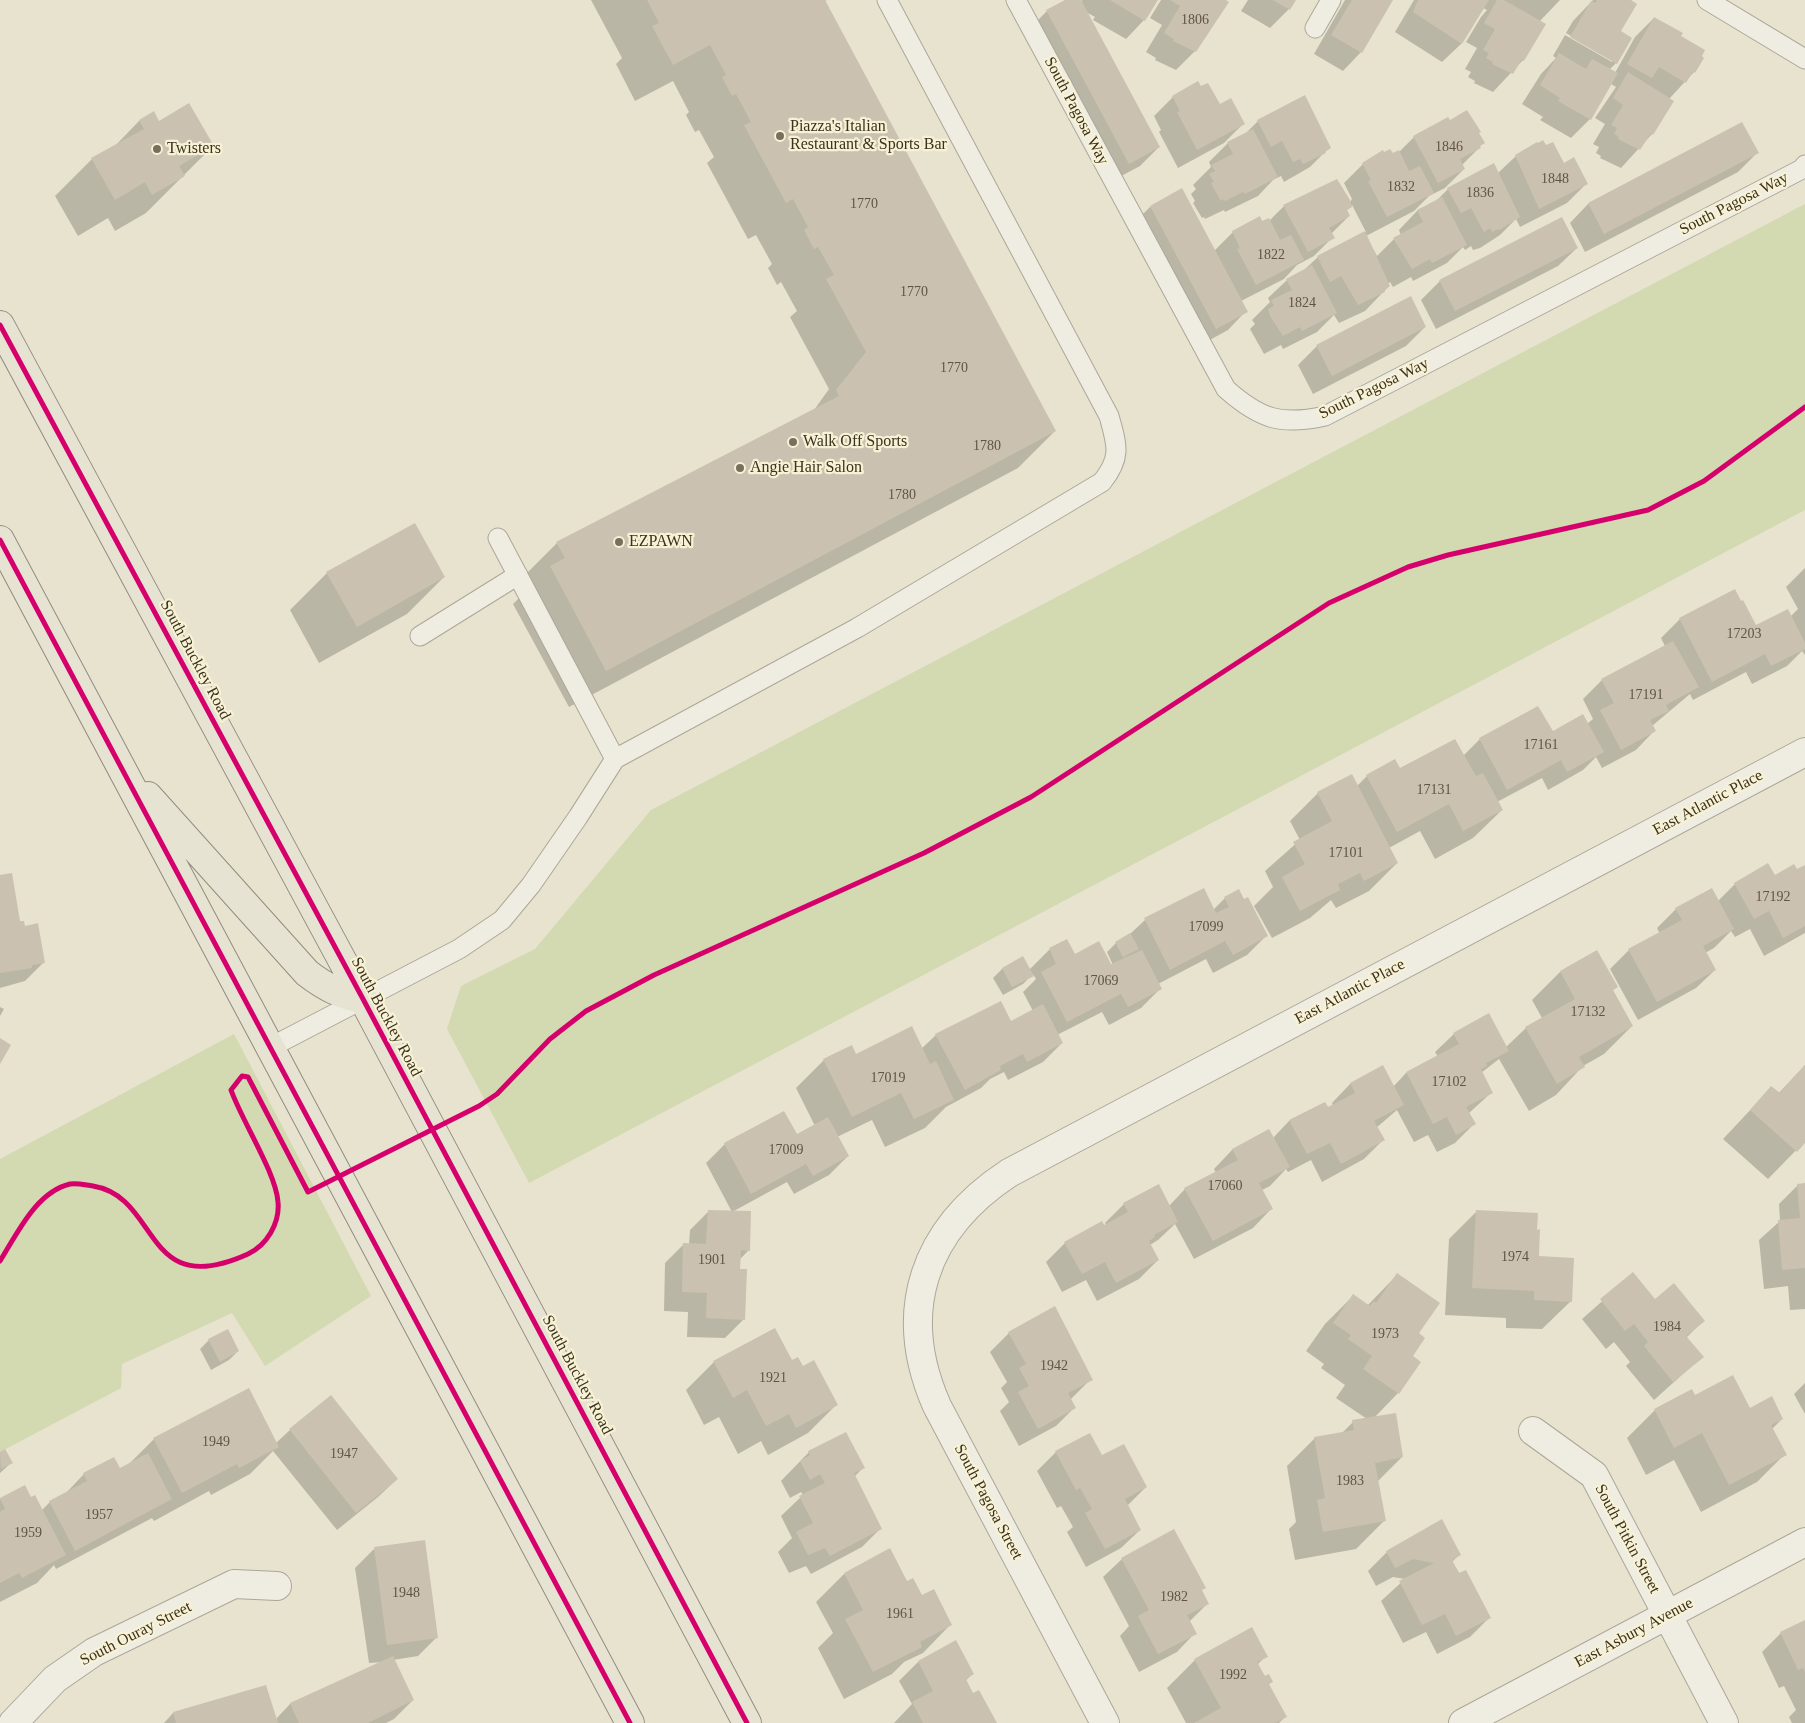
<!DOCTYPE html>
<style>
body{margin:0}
canvas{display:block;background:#e7e3cf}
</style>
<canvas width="1805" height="1723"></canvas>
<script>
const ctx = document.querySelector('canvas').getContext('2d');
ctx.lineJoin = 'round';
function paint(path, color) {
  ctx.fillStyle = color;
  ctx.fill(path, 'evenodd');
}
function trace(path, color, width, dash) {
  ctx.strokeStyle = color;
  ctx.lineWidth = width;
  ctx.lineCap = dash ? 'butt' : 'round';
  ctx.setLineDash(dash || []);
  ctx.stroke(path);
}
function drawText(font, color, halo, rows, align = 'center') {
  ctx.font = font + ' Georgia,serif';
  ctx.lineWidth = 4.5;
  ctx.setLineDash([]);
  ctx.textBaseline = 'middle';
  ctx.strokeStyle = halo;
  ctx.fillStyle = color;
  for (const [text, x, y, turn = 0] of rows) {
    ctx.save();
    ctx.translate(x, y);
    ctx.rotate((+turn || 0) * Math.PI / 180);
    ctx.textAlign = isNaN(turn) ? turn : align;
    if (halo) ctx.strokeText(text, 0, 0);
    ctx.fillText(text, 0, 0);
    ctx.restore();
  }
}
paint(new Path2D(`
 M1805,204V510L529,1183L447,1029L461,986L535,949L651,810Z
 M234,1034L371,1296L265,1366L232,1313L122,1364L121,1388L0,1452V1159Z`), '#d3d9b1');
paint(new Path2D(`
 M591,0H827L824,1L1055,431L1018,468L569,707L513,604L526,591L520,580L557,543L814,410L829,389L790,317L797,311L781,282L777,285L768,268L772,264L756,235L748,239L707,163L714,157L699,130L695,132L686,115L689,112L673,81L635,101L616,64L622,58Z
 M1067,0H1080L1081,2L1082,0H1157L1144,20L1126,39L1093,20L1095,17L1086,12L1159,147L1140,166L1110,182L1028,30L1047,11Z
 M1161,0H1224L1195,51L1176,70L1155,60L1156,58L1146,52L1162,25L1150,18Z
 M1248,0H1294L1289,9L1270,28L1241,11Z
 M1345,0H1391L1361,52L1343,71L1314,54Z
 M1414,0H1560L1539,22L1523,60L1493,92L1474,83L1475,81L1468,77L1471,72L1465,69L1477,48L1466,42L1481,17L1487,10L1483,8L1461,44L1442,62L1395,32Z
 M1593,0H1629L1619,32L1616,63L1609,70L1615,73L1635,37L1654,18L1679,37L1694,72L1669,99L1652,134L1621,168L1600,158L1601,156L1596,153L1599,147L1593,144L1605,124L1595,118L1616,87L1611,84L1590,119L1571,138L1540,120L1543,117L1522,104L1541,74L1556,58L1553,56L1565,35L1612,62V60L1566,33L1573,21Z
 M1201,88L1219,106L1243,124L1224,143L1178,168L1159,132L1161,130L1154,116L1173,97Z
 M154,113L159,123L213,146L146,213L115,231L108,218L78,236L55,196L92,159L113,148L139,121Z
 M1258,121L1329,148L1310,167L1284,182L1281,176L1273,180L1258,196L1225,212L1224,210L1205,219L1204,217L1202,218L1193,203L1195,201L1191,194L1196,189L1193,185L1211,167L1209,162L1228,143L1243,136Z
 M1449,122L1478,133L1479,148L1462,165L1464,169L1445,188L1429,196L1414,211L1366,236L1377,256L1394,239L1401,235L1399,230L1417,211L1434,203L1448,189L1498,173L1516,156L1563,165L1586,184L1567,203L1520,227L1516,219L1500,235L1480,248L1473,250L1471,246L1465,250L1463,247L1447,263L1413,281L1411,277L1393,287L1390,282L1387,284L1389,286L1365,311L1339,323L1334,315L1317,332L1283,349L1281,345L1264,354L1250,329L1255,324L1252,320L1270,302L1268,298L1287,280L1304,270L1318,257L1366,232L1352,205L1346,211L1349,216L1331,234L1333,237L1314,256L1297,265L1284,279L1241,301L1246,311L1228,330L1197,347L1132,225L1150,207L1214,251L1233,232L1269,221L1284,206L1350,202L1352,199L1344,183L1363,164L1399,152L1414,137Z
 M1757,153L1738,172L1585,252L1570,223L1588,204Z
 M1577,248L1558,266L1436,329L1421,300L1440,281Z
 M1425,327L1406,346L1313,394L1298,365L1317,346Z
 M1805,568V655L1802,651L1787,666L1752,684L1746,672L1693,700L1690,694L1652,726L1654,731L1636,750L1602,768L1596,757L1583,770L1548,790L1542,778L1497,802L1502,810L1473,838L1435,859L1420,831L1389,848L1397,863L1369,891L1336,908L1331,900L1310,918L1272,938L1254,906L1273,887L1265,871L1300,840L1290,821L1318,793L1357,786L1367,776L1463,756L1480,739L1552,733L1587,724L1593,719L1583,699L1602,680L1665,646L1661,638L1680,619L1755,627L1790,617L1798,609L1786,587Z
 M327,573L444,577L407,614L319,663L290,610Z
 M1805,866V933L1764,956L1750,929L1735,937L1731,931L1714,948L1705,953L1715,970L1696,988L1638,1020L1610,969L1629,950L1660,934L1657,928L1676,909L1718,901L1735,884L1796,871Z
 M0,877L19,923L44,962L25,981L0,988Z
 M1203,890L1213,910L1225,898L1266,936L1247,955L1213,973L1206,959L1158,984L1160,989L1141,1008L1109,1025L1102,1012L1057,1035L1062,1043L1043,1062L1008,1080L1004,1072L990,1079L981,1088L946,1107L925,1128L885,1147L872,1120L837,1137L848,1156L829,1175L794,1194L787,1182L732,1212L706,1163L725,1144L784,1112L796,1136L815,1126L796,1088L824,1060L921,1049L936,1035L1011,1023L1033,1011L1023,992L1036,979L1033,974L1023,984L1003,995L993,978L1002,969L1023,958L1029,970L1049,950L1067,941L1074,956L1110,966L1113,965L1107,952L1116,943L1129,935L1145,920Z
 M1596,952L1617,987L1612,991L1632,1026L1604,1054L1583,1066L1556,1095L1529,1111L1499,1059L1481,1073L1492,1092L1469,1113L1474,1124L1455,1143L1437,1152L1428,1135L1414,1142L1397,1110L1376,1128L1383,1140L1364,1159L1322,1182L1311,1160L1288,1172L1286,1169L1270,1186L1262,1190L1271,1209L1253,1228L1194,1259L1175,1224L1158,1240L1150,1245L1158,1260L1139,1279L1097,1301L1086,1280L1062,1292L1046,1262L1065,1243L1106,1225L1105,1223L1124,1204L1158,1186L1169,1206L1185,1189L1216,1173L1214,1169L1232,1150L1269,1131L1273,1138L1289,1121L1324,1103L1327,1108L1333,1105L1332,1103L1350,1084L1382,1067L1393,1087L1406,1073L1438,1057L1435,1052L1454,1034L1506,1047L1526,1028L1542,1018L1532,1000L1560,972Z
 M0,1007L4,1009L0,1016Z
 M1805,1065V1141L1768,1179L1723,1139L1771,1088L1778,1094Z
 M1798,1185H1805V1309L1790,1310L1788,1286L1764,1289L1759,1240L1780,1221L1779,1204Z
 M709,1211L749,1250L739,1260L744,1319L725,1338L687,1337L688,1312L664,1311L665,1263L684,1244L689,1245L690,1230Z
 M1477,1211L1536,1231L1538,1257L1571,1301L1542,1329L1506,1328V1318L1445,1315L1449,1239Z
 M1633,1274L1655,1300L1703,1321L1686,1338L1702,1357L1654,1400L1626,1366L1630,1362L1614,1342L1606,1349L1582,1319Z
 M1397,1275L1417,1333L1411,1356L1420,1362L1398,1393L1374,1418L1402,1457L1377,1482L1384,1521L1356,1549L1295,1560L1289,1529L1296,1522L1287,1466L1315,1438L1342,1433L1353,1422L1367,1419L1336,1398L1345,1385L1321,1368L1324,1364L1306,1351L1325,1324L1354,1295L1367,1306Z
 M1009,1333L1091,1379L1070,1400L1074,1408L1056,1426L1019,1446L1000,1411L1009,1402L1001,1388L1007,1382L990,1352Z
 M209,1340L238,1351L229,1360L211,1370L200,1349Z
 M714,1362H792L803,1368L836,1405L808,1433L768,1455L761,1441L738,1454L719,1417L704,1425L686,1390Z
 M1805,1383V1414L1794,1394Z
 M1694,1397L1782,1419L1772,1429L1785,1454L1757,1482L1701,1512L1674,1460L1646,1475L1627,1438L1655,1410Z
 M290,1430L397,1479L378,1497L337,1530L273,1451L250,1474L211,1495L209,1491L154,1521L152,1518L56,1569L54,1565L37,1583L0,1602V1499L24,1487L30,1499L42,1510L50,1502L65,1494L84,1474L119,1470L128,1465L154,1439L276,1443Z
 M4,1451L11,1463L0,1473V1453Z
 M809,1452L863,1468L854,1477L880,1529L862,1547L811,1574L806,1566L789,1573L778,1552L792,1538L781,1516L803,1495L801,1492L790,1498L781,1481Z
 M1056,1452L1101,1457L1146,1487L1127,1506L1140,1530L1121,1548L1086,1567L1067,1532L1073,1527L1061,1506L1057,1508L1037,1471Z
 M374,1549L437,1637L418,1656L393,1660L413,1700L394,1719L386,1723H164L173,1713L275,1720L290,1704L384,1662L369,1663L355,1568Z
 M1387,1552L1459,1555L1452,1562L1489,1618L1470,1637L1437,1654L1426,1632L1403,1643L1381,1601L1405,1579L1393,1577L1376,1586L1368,1571Z
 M1122,1559L1201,1591L1208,1603L1189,1622L1195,1633L1177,1652L1139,1672L1120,1636L1129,1626L1103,1577Z
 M844,1574L907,1582L951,1624L923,1653L904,1662L892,1674L844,1699L818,1648L833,1633L816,1602Z
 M1805,1621V1723H1792L1789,1717L1796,1710L1784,1686L1779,1688L1762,1652L1781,1633Z
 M955,1642L973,1674L965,1681L972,1694L996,1723H894L912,1704L899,1681L918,1662Z
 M1266,1656L1257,1665L1264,1678L1271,1682L1268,1685L1285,1717L1279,1723H1186L1167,1688L1195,1660Z`), '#0003');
paint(new Path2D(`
 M647,0H825L1056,431L606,671L550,566L565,558L556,542L839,396L836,390L866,352L826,279L834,275L818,247L814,249L804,230L808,227L793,199L786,203L744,125L751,122L736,94L732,96L722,77L726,75L710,45L673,65L652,26L659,23Z
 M1065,0H1081L1160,147L1129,164L1046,10Z
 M1110,0H1158L1145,21Z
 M1170,0H1226L1229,2L1196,52L1173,41L1174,39L1164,33L1180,6Z
 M1273,0H1296L1290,10Z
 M1352,0H1393L1362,53L1331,35Z
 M1418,0H1489L1462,44L1413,12Z
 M1497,0H1504L1546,24L1524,61L1522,59L1513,74L1492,64L1493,62L1486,58L1489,53L1483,50L1495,29L1484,23Z
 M1597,0H1631L1637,4L1621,31L1632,38L1617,64L1570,37L1591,1L1595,3Z
 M1654,17L1683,33L1681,36L1705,50L1702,56L1704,58L1695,73L1693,71L1686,83L1659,67L1652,78L1627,64Z
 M1559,53L1586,69L1592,59L1618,73L1591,120L1558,101L1560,98L1540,85Z
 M1628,72L1674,101L1653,135L1651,133L1640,150L1618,139L1619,137L1614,134L1617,128L1611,125L1623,105L1613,98Z
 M1198,81L1201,86L1208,83L1220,104L1231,98L1245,124L1197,150L1177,112L1180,111L1172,96Z
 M1305,95L1331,148L1325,152L1326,153L1303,164L1300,159L1293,162L1282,141L1271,147L1257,120Z
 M189,103L214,146L179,166L185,176L152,195L145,182L115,200L91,158L144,129L139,120L154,111L159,121Z
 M1467,110L1481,132L1479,133L1485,143L1480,146L1481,148L1460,159L1465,169L1438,183L1413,136L1448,117L1450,120Z
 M1742,122L1759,153L1604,234L1588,203Z
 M1253,129L1278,177L1245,194L1243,192L1225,201L1223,199L1221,201L1211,183L1214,182L1209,174L1215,171L1211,165L1233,154L1227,142Z
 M1543,140L1546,145L1553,142L1564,163L1574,157L1588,184L1539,209L1515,155L1537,142L1538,143Z
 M1390,149L1393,153L1399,150L1409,171L1420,166L1434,193L1387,217L1368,181L1371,180L1362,163L1383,150L1384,152Z
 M1494,163L1520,217L1499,230L1498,229L1492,232L1490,228L1484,232L1471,208L1461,213L1447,188Z
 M1337,179L1350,200L1352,207L1347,210L1350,216L1329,228L1335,238L1308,252L1283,205Z
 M1182,188L1248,312L1216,329L1150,206Z
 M1442,197L1467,245L1432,263L1430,259L1412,269L1393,238L1423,222L1417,210Z
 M1260,216L1262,221L1269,218L1280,240L1291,235L1304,260L1256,285L1237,249L1240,248L1232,231Z
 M1562,217L1578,248L1455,311L1439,280Z
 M1365,231L1390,286L1384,290L1385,292L1358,305L1341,276L1330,282L1317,256Z
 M1312,265L1337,313L1302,331L1300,327L1283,336L1270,316L1268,309L1274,306L1271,300L1292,290L1286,279Z
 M1411,296L1426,327L1332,376L1316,345Z
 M415,523L445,577L357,627L326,572Z
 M1735,589L1741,601L1743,600L1756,625L1788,609L1805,643V649L1771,666L1765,654L1712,682L1679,618Z
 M1673,641L1699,687L1666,705L1669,711L1650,720L1656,731L1621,750L1600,710L1614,703L1601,679Z
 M1538,706L1553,731L1583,714L1604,752L1567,772L1561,760L1507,790L1479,738Z
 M1455,739L1476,776L1483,773L1503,810L1463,831L1449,804L1397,832L1366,775L1395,759L1400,768Z
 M1352,774L1398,863L1364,881L1360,873L1338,884L1340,890L1300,911L1282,877L1305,864L1293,842L1332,821L1317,792Z
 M1768,863L1775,875L1794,864L1797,869L1805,865V926L1783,938L1769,911L1754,919L1734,883Z
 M12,873L20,921H24L25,926L38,923L45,963L32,965V968L0,973V875Z
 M1204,888L1216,913L1229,907L1224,897L1239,889L1244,899L1248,897L1268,936L1233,955L1225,941L1170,970L1144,918Z
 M1712,888L1734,929L1703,946L1716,970L1657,1002L1628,949L1682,920L1675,908Z
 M1130,933L1139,949L1123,957L1115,942Z
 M1067,939L1075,954L1099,941L1111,964L1142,950L1162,989L1128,1007L1121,994L1067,1022L1041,972L1056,964L1049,948Z
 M1597,950L1618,987L1613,990L1633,1026L1579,1057L1585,1067L1557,1084L1525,1027L1575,999L1560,971Z
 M1023,956L1034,976L1012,987L1002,968Z
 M1001,1001L1011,1021L1043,1004L1063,1043L1027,1062L1023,1054L1000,1066L1001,1070L965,1090L935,1034Z
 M1489,1013L1509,1051L1486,1063L1487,1066L1481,1069L1493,1093L1466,1107L1476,1124L1456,1135L1447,1117L1433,1124L1406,1072L1459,1044L1453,1033Z
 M912,1026L930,1064L936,1061L954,1100L914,1119L901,1093L852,1117L823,1059L852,1045L856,1054Z
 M0,1038L11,1045L0,1064Z
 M1383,1065L1404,1105L1374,1121L1385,1140L1341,1164L1330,1143L1307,1154L1289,1120L1325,1102L1328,1107L1355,1093L1350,1083Z
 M1805,1065V1143L1797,1152L1750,1110L1771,1086L1780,1093Z
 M784,1111L797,1134L828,1117L849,1156L813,1176L806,1164L751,1194L724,1143Z
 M1269,1129L1290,1167L1259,1183L1273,1209L1213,1241L1184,1188L1238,1160L1232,1149Z
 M1805,1183V1268L1782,1270L1778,1220L1800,1218L1797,1184Z
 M1159,1184L1178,1222L1154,1235L1155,1237L1149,1241L1159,1260L1116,1283L1105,1262L1082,1274L1064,1242L1102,1221L1104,1225L1128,1212L1123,1203Z
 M708,1210L751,1211L750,1251L741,1250L740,1269H747L745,1320L706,1318L707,1293L682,1292L683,1243L706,1244Z
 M1476,1210L1538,1213L1537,1230L1540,1229L1539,1256L1574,1258L1572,1302L1534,1300V1291L1472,1288Z
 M1633,1272L1655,1299L1674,1283L1705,1321L1686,1336L1704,1357L1673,1382L1644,1346L1648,1342L1634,1324L1625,1331L1600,1299Z
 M1397,1273L1440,1303L1419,1333L1425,1338L1413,1356L1421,1362L1399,1394L1363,1369L1372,1356L1348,1339L1351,1335L1333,1323L1353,1294L1370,1306L1374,1301L1376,1303Z
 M1055,1306L1093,1380L1068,1393L1076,1408L1038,1429L1018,1392L1029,1386L1019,1368L1026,1364L1008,1332Z
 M775,1328L792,1360L798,1357L803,1366L814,1360L838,1405L796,1428L789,1414L766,1426L747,1390L733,1398L713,1361Z
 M228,1329L239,1351L220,1362L208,1339Z
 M1733,1375L1750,1408L1772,1396L1783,1419L1771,1425L1787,1455L1729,1485L1702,1433L1674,1448L1654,1409L1692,1389L1695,1395Z
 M249,1388L279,1447L239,1468L237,1464L182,1493L153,1438Z
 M331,1395L398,1479L356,1513L289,1429Z
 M1396,1413L1403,1457L1375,1463L1386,1521L1323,1532L1317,1500L1325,1498L1314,1437L1354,1430L1352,1420Z
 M846,1432L865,1468L854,1473L882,1529L830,1556L825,1548L808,1555L796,1532L813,1523L799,1496L825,1483L820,1474L810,1480L800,1461L810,1455L808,1451Z
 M1090,1433L1102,1455L1124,1444L1147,1487L1125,1499L1141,1530L1105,1549L1085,1513L1092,1509L1080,1488L1076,1490L1055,1451Z
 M5,1449L13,1463L1,1469L0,1452Z
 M148,1453L172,1499L75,1551L49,1501L87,1481L83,1473L114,1457L120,1468Z
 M25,1485L31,1497L35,1495L66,1555L22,1578L19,1573L0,1583V1512L5,1509L0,1498Z
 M1442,1519L1461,1555L1452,1560L1459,1573L1466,1570L1491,1618L1456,1636L1445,1614L1422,1625L1399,1581L1434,1563L1413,1559L1395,1568L1386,1551Z
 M1174,1529L1206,1588L1202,1590L1209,1604L1187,1615L1197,1634L1158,1654L1138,1616L1149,1610L1121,1558Z
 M425,1540L438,1638L387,1645L374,1547Z
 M890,1548L907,1581L913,1578L922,1595L934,1589L952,1625L920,1642L922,1647L873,1672L845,1619L863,1610L844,1573Z
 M1805,1620V1672L1803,1668L1798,1670L1780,1632Z
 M1252,1627L1268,1657L1257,1662L1265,1676L1269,1674L1273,1682L1269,1684L1287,1717L1275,1723H1194L1221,1708L1194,1659Z
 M956,1640L974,1674L966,1679L973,1693L979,1690L997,1723H923L912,1702L933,1691L918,1661Z
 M393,1656L414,1700L368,1723H299L290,1703Z
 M266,1685L278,1723H176L173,1712Z`), '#cbc1b0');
const service = new Path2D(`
 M1016,0L1226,389C1260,419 1281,426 1325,416L1802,169L1805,165
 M1707,0L1805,59
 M1315,28L1331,0
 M498,538L615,759
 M420,636L518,575
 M271,1047L459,949L502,920L531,885L578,817L615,759L857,628L1102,482C1122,457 1117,445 1109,416L887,0`);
const minor = new Path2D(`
 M1533,1431L1594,1475L1724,1723
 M13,1723L55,1679L94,1652L234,1584L277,1586
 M1105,1723L937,1406C895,1311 924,1229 1009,1173L1805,752
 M1463,1723L1805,1542`);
const primary = new Path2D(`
 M0,325L363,999L747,1723
 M0,540L630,1723
 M148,796L307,973C325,987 341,995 363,999`);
trace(service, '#aca798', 21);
trace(minor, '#aca798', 30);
trace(primary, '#928d7f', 30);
trace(service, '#efece1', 19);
trace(minor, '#efece1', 28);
trace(primary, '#e7e3d2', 28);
trace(new Path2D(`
 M0,325L363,999L747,1723
 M0,540L630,1723
 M0,1261C17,1234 36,1192 70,1184C78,1183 85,1185 93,1186C161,1197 142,1302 248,1254C267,1245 280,1223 278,1202C276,1173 242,1121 231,1090L242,1076L248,1077L308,1192L479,1106L497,1094L550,1039L586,1011L654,975L924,853L1031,797L1329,603L1408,567L1448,555L1648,510L1704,481L1805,407`), '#d6006c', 5);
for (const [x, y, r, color] of [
 [780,136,5,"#786f5d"],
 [157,149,5,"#786f5d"],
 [793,442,5,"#786f5d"],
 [740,468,5,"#786f5d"],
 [619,542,5,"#786f5d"]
]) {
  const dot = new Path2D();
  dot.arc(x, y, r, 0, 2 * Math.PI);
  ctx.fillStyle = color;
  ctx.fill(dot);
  trace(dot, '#f7f2d5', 2);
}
drawText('14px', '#605543', null, [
 ["1806",1195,20],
 ["1846",1449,147],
 ["1848",1555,179],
 ["1832",1401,187],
 ["1836",1480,193],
 ["1770",864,204],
 ["1822",1271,255],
 ["1770",914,292],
 ["1824",1302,303],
 ["1770",954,368],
 ["1780",987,446],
 ["1780",902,495],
 ["17203",1744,634],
 ["17191",1646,695],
 ["17161",1541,745],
 ["17131",1434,790],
 ["17101",1346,853],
 ["17192",1773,897],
 ["17099",1206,927],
 ["17069",1101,981],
 ["17132",1588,1012],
 ["17019",888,1078],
 ["17102",1449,1082],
 ["17009",786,1150],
 ["17060",1225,1186],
 ["1974",1515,1257],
 ["1901",712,1260],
 ["1984",1667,1327],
 ["1973",1385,1334],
 ["1942",1054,1366],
 ["1921",773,1378],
 ["1949",216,1442],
 ["1947",344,1454],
 ["1983",1350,1481],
 ["1957",99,1515],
 ["1959",28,1533],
 ["1948",406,1593],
 ["1982",1174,1597],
 ["1961",900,1614],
 ["1992",1233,1675]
]);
drawText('16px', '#3c311f', '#f7f2d5', [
 ["South Pagosa Way",1076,111,62],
 ["South Pagosa Way",1734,204,-27],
 ["South Pagosa Way",1374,389,-26],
 ["South Buckley Road",195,660,62],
 ["East Atlantic Place",1708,803,-28],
 ["East Atlantic Place",1350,992,-28],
 ["South Buckley Road",386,1017,62],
 ["South Buckley Road",577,1375,62],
 ["South Pagosa Street",988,1502,62],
 ["South Pitkin Street",1627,1539,62],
 ["East Asbury Avenue",1634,1633,-28],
 ["South Ouray Street",136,1634,-27]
]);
drawText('16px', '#3c311f', '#f7f2d5', [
 ["Piazza's Italian",790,127],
 ["Restaurant & Sports Bar",790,145],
 ["Twisters",167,149],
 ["Walk Off Sports",803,442],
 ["Angie Hair Salon",750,468],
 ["EZPAWN",629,542]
], 'left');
</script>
